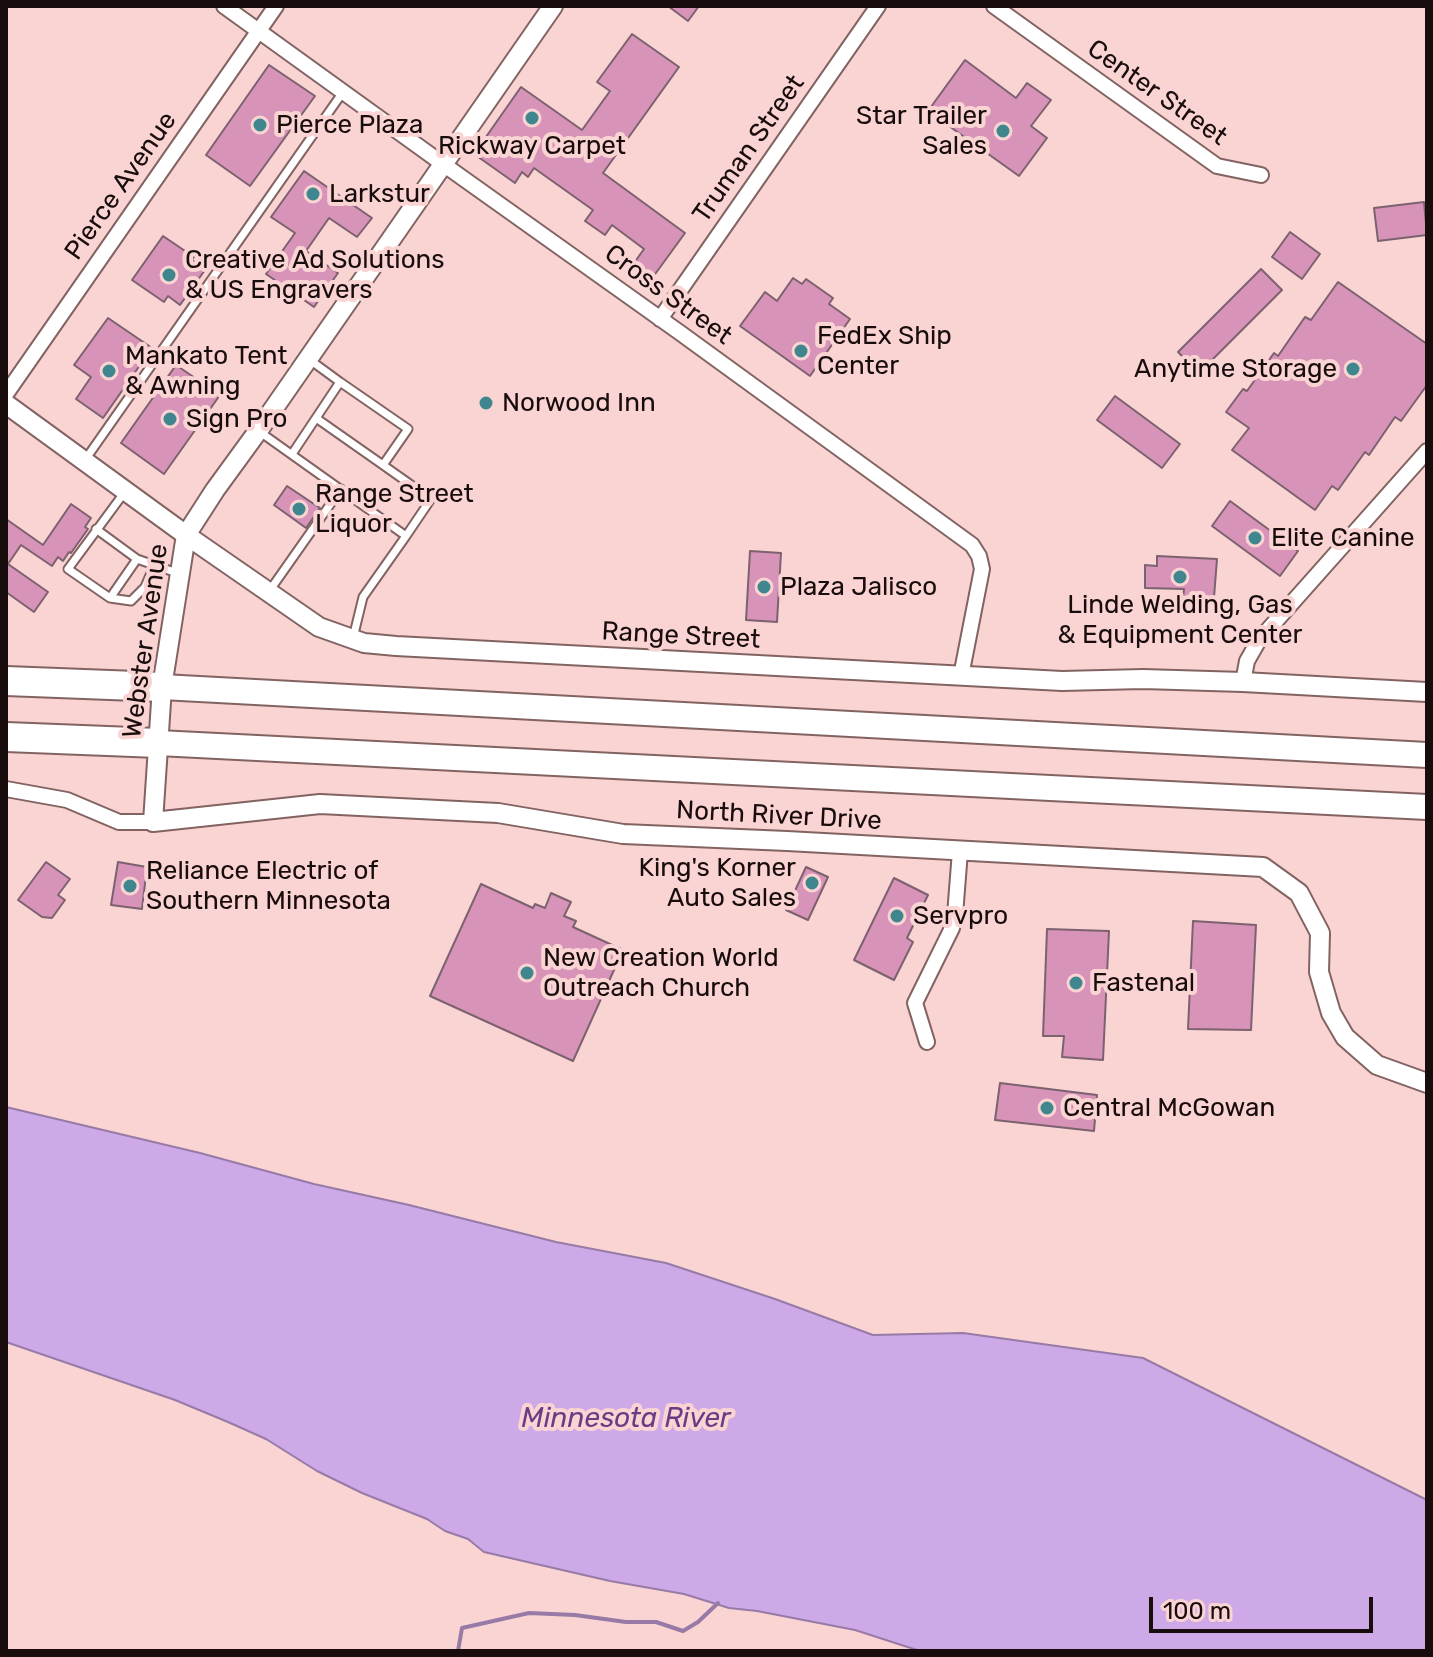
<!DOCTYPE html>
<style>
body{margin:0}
#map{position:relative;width:1433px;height:1657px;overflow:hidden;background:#f9d4d3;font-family:Rubik,sans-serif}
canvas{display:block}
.frame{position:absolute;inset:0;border:8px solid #180c0c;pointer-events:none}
.scale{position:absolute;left:1149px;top:1597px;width:224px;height:36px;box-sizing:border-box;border:4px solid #180c0c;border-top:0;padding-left:10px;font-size:24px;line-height:28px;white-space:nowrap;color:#180c0c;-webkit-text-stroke:6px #f9d4d3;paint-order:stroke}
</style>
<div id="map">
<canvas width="1433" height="1657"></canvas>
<div class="frame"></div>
<div class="scale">100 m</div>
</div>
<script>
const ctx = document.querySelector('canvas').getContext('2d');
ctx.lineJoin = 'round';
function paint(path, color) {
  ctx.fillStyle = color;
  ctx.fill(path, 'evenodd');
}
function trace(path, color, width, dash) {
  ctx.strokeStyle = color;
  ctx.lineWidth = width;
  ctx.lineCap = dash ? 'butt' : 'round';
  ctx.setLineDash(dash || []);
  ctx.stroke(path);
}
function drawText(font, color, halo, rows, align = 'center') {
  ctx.font = font + ' Rubik,sans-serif';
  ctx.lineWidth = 8;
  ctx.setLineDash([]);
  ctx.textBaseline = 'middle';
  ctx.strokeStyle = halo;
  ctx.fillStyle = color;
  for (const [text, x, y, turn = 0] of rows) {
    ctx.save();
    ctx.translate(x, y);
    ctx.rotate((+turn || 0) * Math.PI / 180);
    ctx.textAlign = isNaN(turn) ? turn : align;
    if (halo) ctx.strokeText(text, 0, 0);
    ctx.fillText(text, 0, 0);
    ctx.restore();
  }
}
const water = new Path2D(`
 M6,1107L200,1153L314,1184L409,1205L556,1242L666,1263L775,1299L873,1335L963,1333L1143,1358L1427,1500V1651H920L855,1630L757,1611L729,1608L684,1594L610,1581L484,1552L468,1539L445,1531L427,1519L362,1493L317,1471L266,1439L228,1422L175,1400L6,1342Z`);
paint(water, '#cea9e8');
trace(water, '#977aa6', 2);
trace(new Path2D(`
 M458,1651L462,1628L529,1613L575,1615L626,1622H656L683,1631L698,1622L718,1603`), '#977aa6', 4);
const building = new Path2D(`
 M668,6H699L688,21Z
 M632,34L679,67L603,173L685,233L653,277L634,263L644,249L612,225L605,235L585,221L593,210L534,168L528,177L522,172L515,183L474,154L521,87L582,130L610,91L597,82Z
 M965,60L1016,98L1027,83L1051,100L1031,126L1047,138L1019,176L928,111Z
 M269,65L315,96L250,186L206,155Z
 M304,171L372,218L357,237L329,218L306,251L338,273L314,307L266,274L295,233L271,217Z
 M1424,202L1427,235L1378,241L1374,208Z
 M1290,232L1320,254L1302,279L1272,257Z
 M163,236L194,257L192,260L205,270L180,305L168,296L164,302L132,280Z
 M1261,269L1282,290L1199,373L1178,352Z
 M793,278L802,284L806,279L833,298L829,304L850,319L810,376L740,326L765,292L777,301Z
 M1338,282L1427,344V385L1401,421L1395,417L1369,455L1365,452L1338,490L1332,486L1315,510L1232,450L1249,428L1226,412L1243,389L1247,391L1274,353L1278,356L1305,317L1311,320Z
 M108,318L152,348L103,418L76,399L91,377L74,365Z
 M176,365L220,395L164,474L121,443Z
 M1115,396L1180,444L1162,468L1097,420Z
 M287,486L320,508L306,528L274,505Z
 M1230,501L1298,551L1280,576L1212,526Z
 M71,504L91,518L85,527L88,529L71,553L69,552L63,561L58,557L52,566L21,545L8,564L48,592L34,612L6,592V519L43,545Z
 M750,551L781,553L777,622L746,620Z
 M1157,556L1217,559L1213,610L1182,609L1184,589L1145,588V565L1157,566Z
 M46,862L70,879L58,895L65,900L52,918L42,917L18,900Z
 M118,862L147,867L142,909L111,905Z
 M806,867L828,877L808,920L786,910Z
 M894,878L928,895L907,938L913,942L894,980L854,960Z
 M481,884L533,908L535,904L545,908L551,893L571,902L564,916L576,921L573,927L623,950L573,1061L430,996Z
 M1193,921L1256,925L1251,1030L1188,1029Z
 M1047,929L1109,931L1103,1060L1062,1057L1064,1036H1043Z
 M1000,1083L1097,1095L1094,1131L995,1120Z`);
paint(building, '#d893b8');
trace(building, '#7c616f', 2);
const service = new Path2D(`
 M310,360L340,382
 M260,432L406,536L363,597L353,638
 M292,454L340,382L408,429L383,465L316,418
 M85,460L343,92
 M383,465L431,499L406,536
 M124,493L68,569L110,598L137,559L177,573
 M96,529L137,559
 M270,590L341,489
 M110,598L131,601L145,587L154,566`);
const minor = new Path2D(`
 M224,6L443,164L679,332L972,545L979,556L982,569L961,676
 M994,6L1217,166L1261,175
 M660,319L878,6
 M6,394L276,6
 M1243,682L1247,661L1259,640L1427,451
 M6,789L67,800L119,822H153
 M927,1042L915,1003L952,928L955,915L960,851`);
const tertiary = new Path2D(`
 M553,6L258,431L215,490L186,535L162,687L153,822L320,804L498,813L623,834L787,841L1263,867L1299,893L1320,933L1319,972L1331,1013L1345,1037L1377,1065L1427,1083
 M6,404L186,535L319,627L364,643L396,646L1062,681L1143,679L1243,682L1427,692`);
const trunk = new Path2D(`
 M162,687L1427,755
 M158,743L1427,807`);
const motorway = new Path2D(`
 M6,681L162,687
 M6,737L158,743`);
trace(service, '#826362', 11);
trace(minor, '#826362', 18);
trace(tertiary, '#826362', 22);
trace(trunk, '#826362', 28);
trace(motorway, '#826362', 32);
trace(service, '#fff', 7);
trace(minor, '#fff', 14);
trace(tertiary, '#fff', 18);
trace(trunk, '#fff', 24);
trace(motorway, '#fff', 28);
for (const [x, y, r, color] of [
 [532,118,8,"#3f868f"],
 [260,125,8,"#3f868f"],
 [1003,131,8,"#3f868f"],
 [313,194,8,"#3f868f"],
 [169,275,8,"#3f868f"],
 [801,351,8,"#3f868f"],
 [1353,369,8,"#3f868f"],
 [109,371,8,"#3f868f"],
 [486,403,8,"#3f868f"],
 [170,419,8,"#3f868f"],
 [299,509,8,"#3f868f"],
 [1255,538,8,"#3f868f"],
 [1180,577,8,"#3f868f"],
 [764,587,8,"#3f868f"],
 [812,883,8,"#3f868f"],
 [130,886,8,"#3f868f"],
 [897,916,8,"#3f868f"],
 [527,973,8,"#3f868f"],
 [1076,983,8,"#3f868f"],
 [1047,1108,8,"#3f868f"]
]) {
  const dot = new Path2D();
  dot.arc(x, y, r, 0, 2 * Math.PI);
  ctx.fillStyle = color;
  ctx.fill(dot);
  trace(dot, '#f9d4d3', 3);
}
drawText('26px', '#180c0c', '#f9d4d3', [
 ["Center Street",1157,93,35],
 ["Truman Street",749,149,-55],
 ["Pierce Avenue",121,186,-55],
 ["Cross Street",668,295,36],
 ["Range Street",681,636,3],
 ["Webster Avenue",146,641,-82],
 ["North River Drive",779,816,3]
]);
drawText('26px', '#180c0c', '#f9d4d3', [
 ["Star Trailer",987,116,"right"],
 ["Sales",987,146,"right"],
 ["Pierce Plaza",276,125],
 ["Rickway Carpet",532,146,"center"],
 ["Larkstur",329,194],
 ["Creative Ad Solutions",185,260],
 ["& US Engravers",185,290],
 ["FedEx Ship",817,336],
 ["Center",817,366],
 ["Mankato Tent",125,356],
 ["& Awning",125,386],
 ["Anytime Storage",1337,369,"right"],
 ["Norwood Inn",502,403],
 ["Sign Pro",186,419],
 ["Range Street",315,494],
 ["Liquor",315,524],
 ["Elite Canine",1271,538],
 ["Plaza Jalisco",780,587],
 ["Linde Welding, Gas",1180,605,"center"],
 ["& Equipment Center",1180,635,"center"],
 ["King's Korner",796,868,"right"],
 ["Auto Sales",796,898,"right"],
 ["Reliance Electric of",146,871],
 ["Southern Minnesota",146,901],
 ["Servpro",913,916],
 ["New Creation World",543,958],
 ["Outreach Church",543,988],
 ["Fastenal",1092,983],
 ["Central McGowan",1063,1108]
], 'left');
drawText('italic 28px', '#6a3c86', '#f9d4d3', [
 ["Minnesota River",626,1419]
]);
</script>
